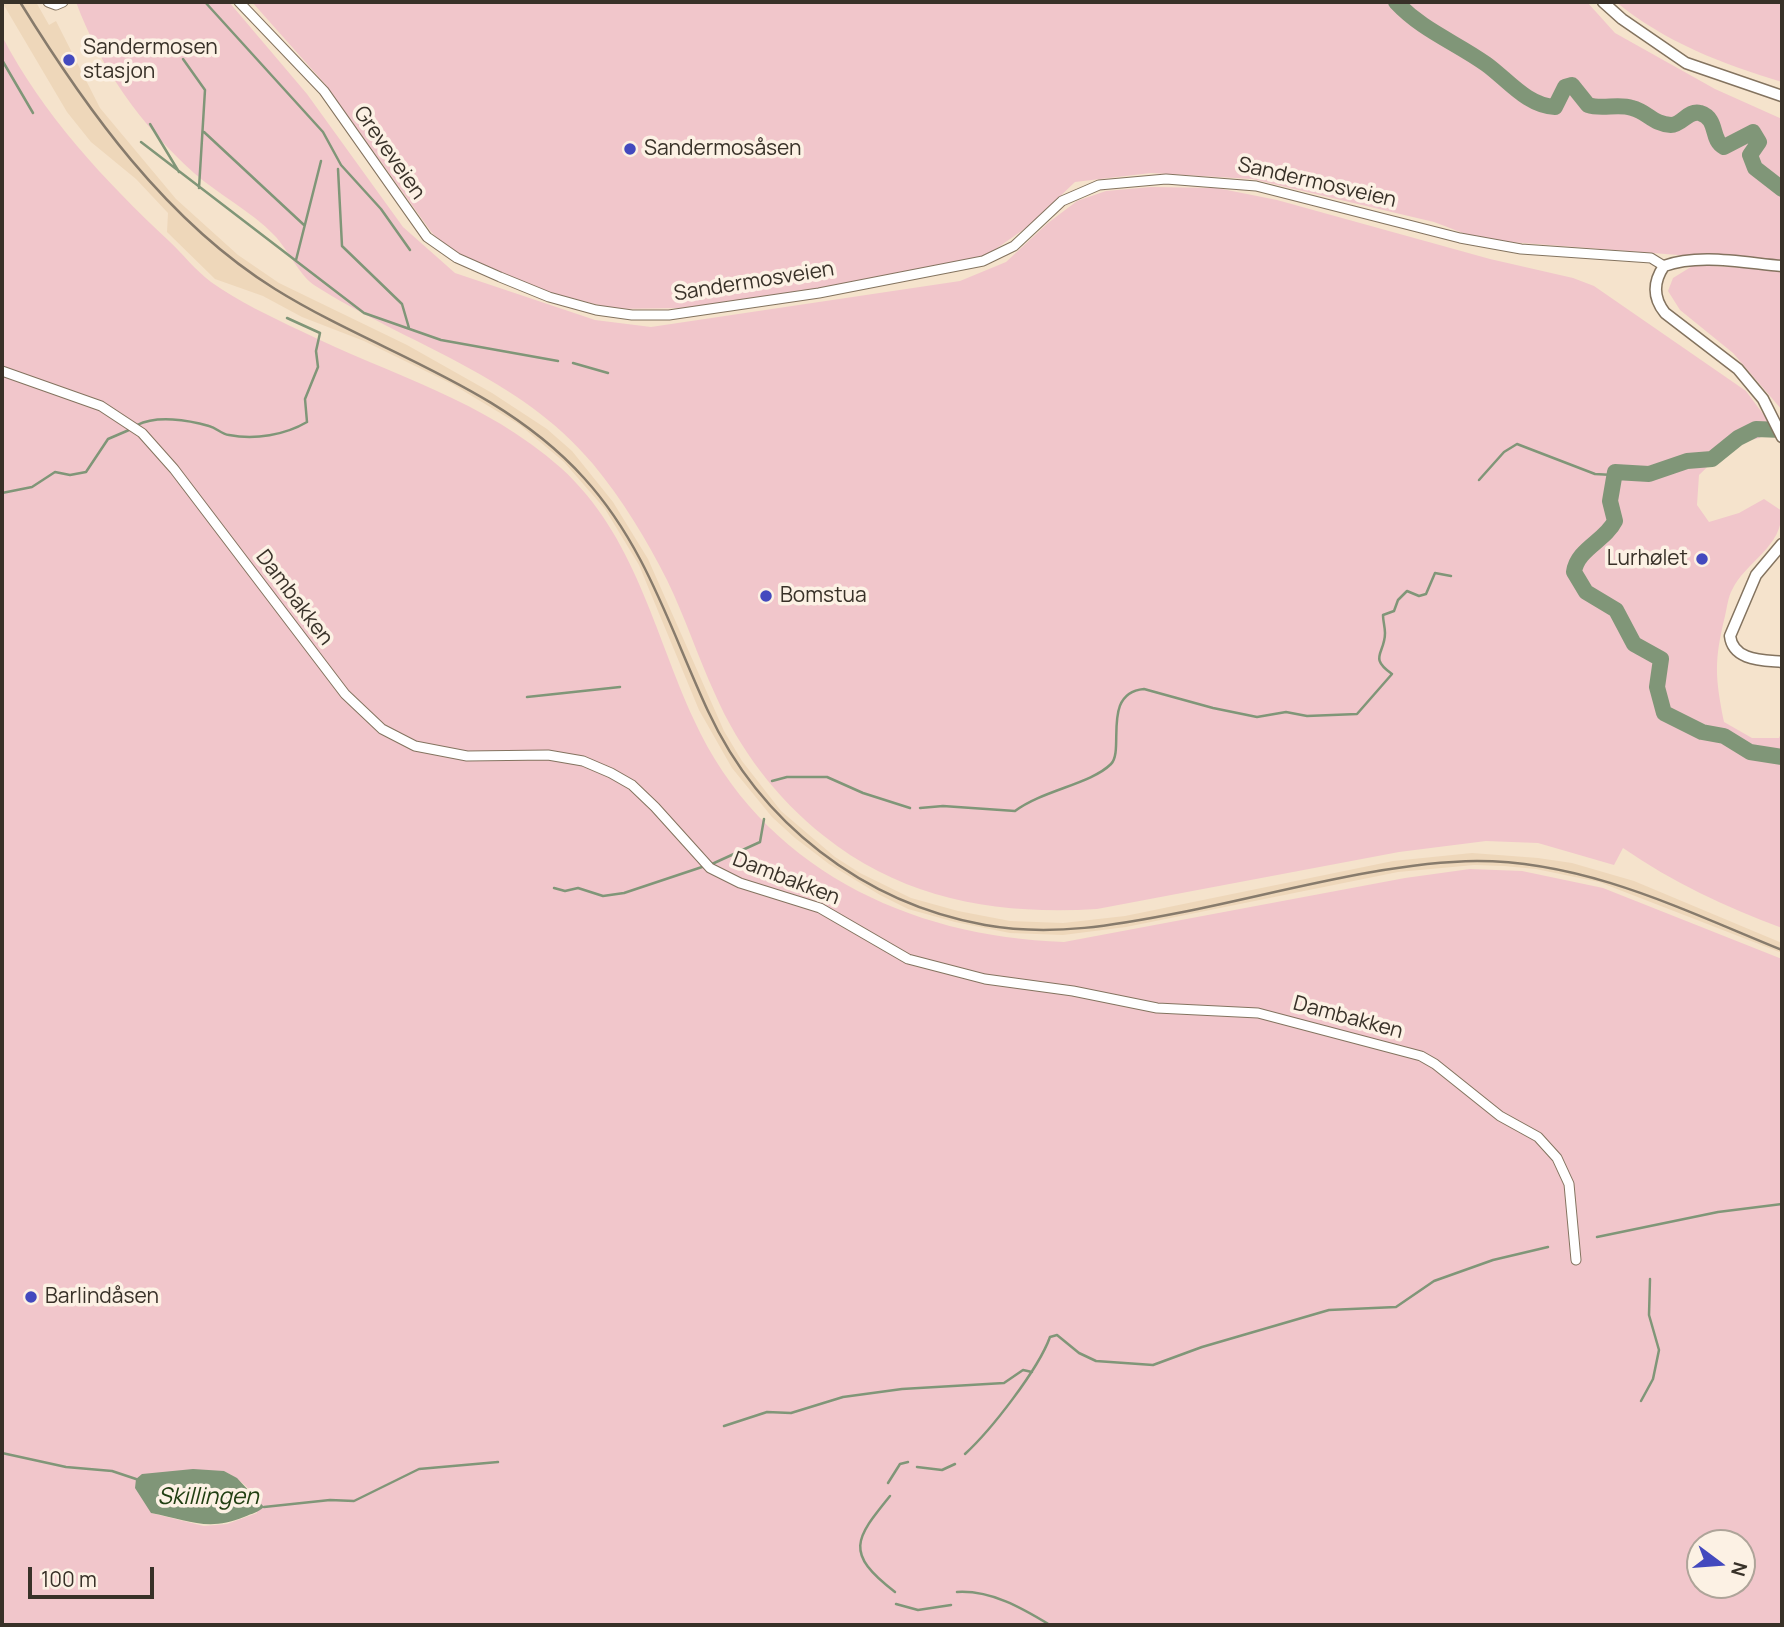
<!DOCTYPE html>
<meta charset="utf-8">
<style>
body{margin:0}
#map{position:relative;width:1784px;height:1627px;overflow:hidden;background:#f5e3cc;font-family:Manrope,sans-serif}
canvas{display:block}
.frame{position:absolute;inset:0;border:4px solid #383128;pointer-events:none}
.north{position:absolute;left:1686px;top:1529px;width:70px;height:70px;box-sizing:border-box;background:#fcf1e4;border:2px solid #aea499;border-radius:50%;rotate:106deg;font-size:19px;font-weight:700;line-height:28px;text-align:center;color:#383128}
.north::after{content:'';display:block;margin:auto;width:24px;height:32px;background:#4349be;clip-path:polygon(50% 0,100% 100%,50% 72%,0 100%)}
.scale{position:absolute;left:28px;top:1567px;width:126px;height:32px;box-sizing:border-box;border:4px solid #383128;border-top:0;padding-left:9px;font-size:21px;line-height:24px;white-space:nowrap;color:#383128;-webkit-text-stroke:5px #fcf1e4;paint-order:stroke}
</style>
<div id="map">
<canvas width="1784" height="1627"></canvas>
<div class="frame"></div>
<div class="north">N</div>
<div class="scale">100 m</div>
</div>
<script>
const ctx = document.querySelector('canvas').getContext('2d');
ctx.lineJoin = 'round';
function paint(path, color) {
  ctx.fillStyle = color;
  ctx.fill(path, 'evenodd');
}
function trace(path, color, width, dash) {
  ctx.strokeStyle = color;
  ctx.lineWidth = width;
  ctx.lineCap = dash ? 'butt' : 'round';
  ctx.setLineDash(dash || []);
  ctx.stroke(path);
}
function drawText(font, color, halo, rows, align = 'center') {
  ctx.font = font + ' Manrope,sans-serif';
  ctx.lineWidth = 7;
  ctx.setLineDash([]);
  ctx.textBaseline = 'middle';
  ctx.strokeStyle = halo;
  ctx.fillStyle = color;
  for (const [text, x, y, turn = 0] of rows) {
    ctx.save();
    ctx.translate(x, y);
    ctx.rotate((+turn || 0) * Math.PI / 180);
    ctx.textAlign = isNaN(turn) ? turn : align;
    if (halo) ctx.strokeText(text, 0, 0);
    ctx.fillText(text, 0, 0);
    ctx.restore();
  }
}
paint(new Path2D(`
 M2,2H36L49,25L56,21L100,108L176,199L238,255L279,283L407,345L492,393L547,429L572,451L613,502L648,559L724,731L742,761L781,811L835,857L860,873L911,898L958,911L1010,921L1063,923L1125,916L1393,861L1472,853L1538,858L1572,863L1634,881L1782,943V953L1599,882L1536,869L1504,866L1474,865L1398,872L1126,927L1063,935L1010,933L955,922L908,909L880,895L829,864L795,838L772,817L732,768L699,710L639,565L605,509L564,462L520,425L452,384L364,341L302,317L263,296L215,279L167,232L168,213L136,179L91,142L67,112Z`), '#eed7ba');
paint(new Path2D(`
 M76,2H229L307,94L403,227L455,273L595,320L651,327L960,281L1006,262L1048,223L1077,201L1106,191L1151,187L1217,188L1277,200L1490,259L1573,278L1594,286L1746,391L1769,422L1760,438L1730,445L1699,475L1697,505L1709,522L1739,513L1764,499L1782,511C1782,548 1746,561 1732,590C1728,597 1727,608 1725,616C1714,661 1715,677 1724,722L1752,738H1779L1782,731V928C1726,907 1672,882 1623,848L1614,865L1538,843L1486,841L1399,852L1097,909C998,915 904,900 824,836C777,799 739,749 715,694C698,657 685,617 667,580C647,540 622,499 593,464C520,376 408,345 314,285C300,276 287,248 274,235C251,211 219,195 194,173C140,124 101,69 76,2Z
 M252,2H1587L1615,33L1715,89L1782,119V263L1510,242L1471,236L1434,222L1252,179L1151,173L1075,182L1030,225L980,260L847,283L788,298L680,308L615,309L543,291L450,250L432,233L325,84Z
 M1616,2H1782V82C1722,64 1665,42 1616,2Z
 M2,36C43,115 104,180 169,241C183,254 195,270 211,282C238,301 271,317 301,331C390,375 485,400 561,468C635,535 654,633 694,720C761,867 908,937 1064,942L1405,878L1470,869L1522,871L1603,888L1782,959V1625H2ZM224,1471C241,1480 258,1492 257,1513L227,1524L204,1526L151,1513ZM1700,1543H1742V1585H1700Z
 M1694,265L1782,270V410L1733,353L1680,310L1668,291L1673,278Z`), '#f1c6cb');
paint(new Path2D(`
 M193,1469L224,1471L237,1478L264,1507C257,1513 253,1513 244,1517C208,1532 188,1520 151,1513L135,1488L136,1479L142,1474Z`), '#809678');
trace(new Path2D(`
 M205,2L323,132L341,165L381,209L410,250
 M183,59L205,90L199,188
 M2,60L33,113
 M150,124L179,172
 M204,132L304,225
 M141,142L364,313L441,340L558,361
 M338,169L342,246L402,304L409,328
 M296,260L321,161
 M573,363L608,373
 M137,425C157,415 188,420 209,426C217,428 221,434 229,435C255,440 285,435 307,422L305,399L318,367L316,351L320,333L287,318
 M1479,480L1504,452L1517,444L1595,474L1613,475
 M2,493L32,487L55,472L70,475L86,472L108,439L129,430
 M527,697L620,687
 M772,781L787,777H827L863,793L910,808
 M920,808L943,806L1015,811C1043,790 1091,784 1111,764C1125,750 1101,693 1144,689L1213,708L1257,717L1286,712L1307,716L1357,714L1392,674C1368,657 1385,654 1385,633C1385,627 1383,621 1383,615L1394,611L1398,600L1407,591L1419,596L1426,594L1435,573L1451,576
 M712,864L760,842L764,819
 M554,888L565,891L578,888L603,896L624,893L705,866
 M1597,1237L1718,1212L1782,1204
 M1641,1401L1653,1379L1659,1350L1649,1315L1650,1279
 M724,1426L767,1412L791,1413L843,1397L902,1389L1004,1383L1023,1370L1032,1372
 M2,1453L66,1467L112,1471L136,1479
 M965,1454C991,1430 1038,1370 1050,1337L1057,1335L1079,1353L1096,1361L1153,1365L1202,1347L1329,1310L1396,1307L1434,1281L1493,1260L1548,1247
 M917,1467L942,1470L955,1464
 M888,1483L900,1464L908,1462
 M890,1496C855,1539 844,1553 895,1592
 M264,1507L330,1500L354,1501L419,1469L498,1462
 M957,1592C991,1590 1022,1608 1050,1625
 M896,1604L918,1610L951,1605`), '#809678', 2.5);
trace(new Path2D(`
 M1396,2C1422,30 1455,42 1486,64C1507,79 1527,106 1555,107L1565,87L1572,85L1588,105C1602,110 1618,103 1632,108C1648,112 1653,124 1671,125C1682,125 1688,110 1700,113C1719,119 1710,140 1724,147L1753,132L1759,142L1750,155L1755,168L1782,189
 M1782,430L1756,429L1738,438L1712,459L1687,461L1649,474L1615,472L1610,501L1615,521C1605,541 1577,549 1574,572L1586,592L1616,610L1634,644L1661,659L1657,687L1664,713L1702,732L1724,736L1750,752L1782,757`), '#809678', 16);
const minor = new Path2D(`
 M48,2L56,5L63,2
 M239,2L324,91L427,237L457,258L500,277L549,297L596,310L632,315H669L819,293L983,261L1014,246L1062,201L1099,185L1166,179L1256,186L1460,238L1521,249L1651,258L1664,266
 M2,371L101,406L142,433L174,469L345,694L382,729L415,746L467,756L548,755L583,761L611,773L632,785L655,807L710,868L740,883L820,908L908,959L985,979L1073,991L1157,1008L1258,1013L1421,1056L1435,1064L1500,1116L1538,1137L1557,1158L1569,1184L1576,1260`);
const tertiary = new Path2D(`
 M1603,2L1622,19L1686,63L1782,96
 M1782,266C1745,263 1699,253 1664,266C1653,282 1653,298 1665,313L1738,369L1763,399L1782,437
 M1782,544L1756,575L1730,636C1733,661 1763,660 1782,662`);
trace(minor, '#83735f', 11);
trace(tertiary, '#83735f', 13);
trace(minor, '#fff', 9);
trace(tertiary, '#fff', 10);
trace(new Path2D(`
 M20,2C86,109 166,221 275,289C378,353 500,385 584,478C646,546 670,629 708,711C760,823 863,903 985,925C1052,937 1117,925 1183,912C1274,894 1384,862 1477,861C1586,861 1683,910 1782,950`), '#877b6c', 2.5);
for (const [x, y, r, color] of [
 [69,60,7,"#4349be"],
 [630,149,7,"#4349be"],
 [1702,559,7,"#4349be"],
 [766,596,7,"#4349be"],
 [31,1297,7,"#4349be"]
]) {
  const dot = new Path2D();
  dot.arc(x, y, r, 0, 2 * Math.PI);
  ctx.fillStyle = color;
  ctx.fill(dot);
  trace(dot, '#fcf1e4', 2.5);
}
drawText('21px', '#383128', '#fcf1e4', [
 ["Sandermosen",83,48],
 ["stasjon",83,72],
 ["Sandermosåsen",644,149],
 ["Lurhølet",1688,559,"right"],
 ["Bomstua",780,596],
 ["Barlindåsen",45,1297]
], 'left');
drawText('21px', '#383128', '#fcf1e4', [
 ["Greveveien",389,153,55],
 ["Sandermosveien",1317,183,13],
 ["Sandermosveien",754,282,-9],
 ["Dambakken",294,598,53],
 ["Dambakken",786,879,21],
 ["Dambakken",1348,1018,15]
]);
drawText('italic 23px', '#203f12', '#fcf1e4', [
 ["Skillingen",208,1498]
]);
</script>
